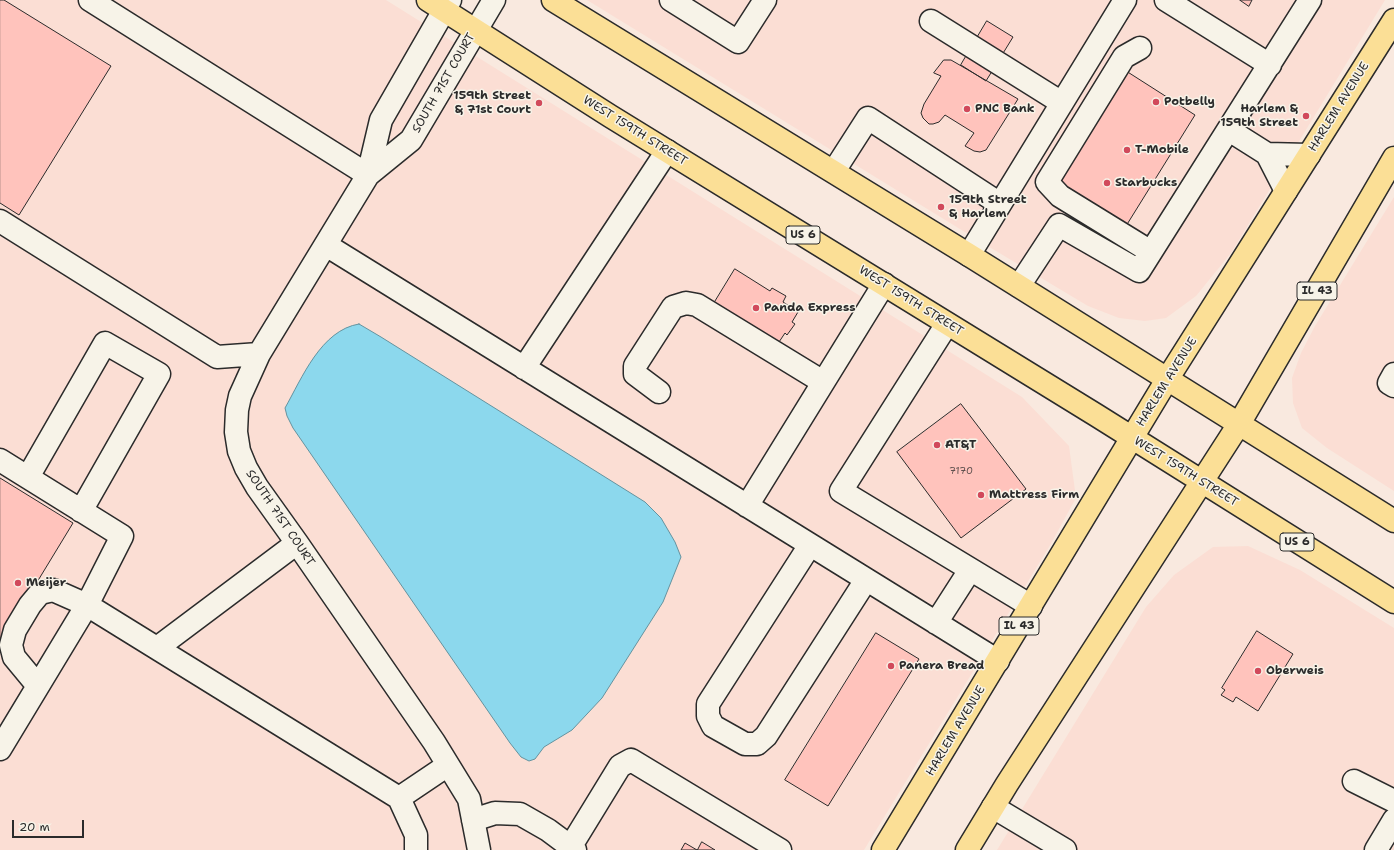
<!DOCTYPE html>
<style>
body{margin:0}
#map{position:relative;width:1394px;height:850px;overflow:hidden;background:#f9e9df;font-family:"Shantell Sans",sans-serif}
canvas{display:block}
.scale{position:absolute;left:12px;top:820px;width:72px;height:18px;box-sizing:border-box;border:2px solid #2b2b2b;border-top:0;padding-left:5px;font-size:12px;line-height:14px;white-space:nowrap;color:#2b2b2b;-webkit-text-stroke:3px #f7f3e8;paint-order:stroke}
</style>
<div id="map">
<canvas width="1394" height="850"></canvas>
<div class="scale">20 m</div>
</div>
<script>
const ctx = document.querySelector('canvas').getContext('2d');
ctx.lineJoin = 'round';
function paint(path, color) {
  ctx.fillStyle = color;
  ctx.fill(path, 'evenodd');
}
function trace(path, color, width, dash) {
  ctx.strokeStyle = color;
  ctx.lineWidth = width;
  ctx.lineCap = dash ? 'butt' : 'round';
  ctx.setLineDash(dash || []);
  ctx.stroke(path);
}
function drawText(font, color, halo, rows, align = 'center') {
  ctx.font = font + ' "Shantell Sans",sans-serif';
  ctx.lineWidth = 3;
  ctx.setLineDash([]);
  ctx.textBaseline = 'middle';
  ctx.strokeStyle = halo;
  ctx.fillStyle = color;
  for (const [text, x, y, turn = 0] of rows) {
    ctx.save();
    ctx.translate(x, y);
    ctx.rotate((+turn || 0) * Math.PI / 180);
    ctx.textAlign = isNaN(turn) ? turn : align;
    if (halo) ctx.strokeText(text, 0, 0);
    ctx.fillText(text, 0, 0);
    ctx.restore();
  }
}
paint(new Path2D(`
 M0,0H386L1022,397L1069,446L1076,498L1049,547L864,850H0Z
 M587,0H1385L1231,253L1196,296L1166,318L1145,321L1119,318L1088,306L986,245Z
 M1394,197V491L1327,448L1302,428L1293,403L1292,378L1301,353L1315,326Z
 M1248,546L1300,570L1394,628V850H997L1146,607L1174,575L1213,547Z`), '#fbded4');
const water = new Path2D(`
 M359,324L381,337L645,502L661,518L675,542L681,557L663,602L602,698L572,730L544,747L535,759L529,761L521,757L510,743L293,428L287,416L285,408C302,378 321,330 359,324Z`);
paint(water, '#8cd8ed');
trace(water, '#65939f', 1);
const building = new Path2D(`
 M0,0H4L111,66L19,215L0,203Z
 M1240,0H1252L1249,6Z
 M987,21L1013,37L986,81L961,65Z
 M944,60H951L1018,99L986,150L980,152L974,151L965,146L974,133L945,115L939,122L933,124H929L923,118L921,113L924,104L941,76L934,73Z
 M1123,69L1195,115L1126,226L1055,181Z
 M735,269L770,291L772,288L786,296L783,302L798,312L792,322L795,324L787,335L785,333L777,345L713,305Z
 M961,404L1026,489L961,538L897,452Z
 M0,478L73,523L0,643Z
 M1257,631L1293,654L1258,711L1236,697L1233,702L1221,695L1225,690L1222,688Z
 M876,633L919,659L828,806L785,780Z
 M702,842L715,850H681L685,843L697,850Z`);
paint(building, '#ffc3bc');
trace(building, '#2b2b2b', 1);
const minor = new Path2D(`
 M90,0L368,175
 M450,0L381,120L368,175L259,354L240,396L237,410L236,432L239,451L246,468L257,487L297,543L434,742L469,799L479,850
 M671,0L738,42L765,0
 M1166,0L1270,65
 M931,21L1062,103
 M1140,48L1124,57L1047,182L1060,196L1151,252
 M1229,130L1267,154
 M834,171L868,118L1000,204
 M368,175L411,140L494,0
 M1286,191L1267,154L1309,155
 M0,221L217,357L259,354
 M326,245L998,661
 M969,255L1125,0
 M1019,286L1059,225L1139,271L1310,0
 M947,324L841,491L1031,606
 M524,368L667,151
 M1394,374L1389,383L1394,386
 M659,392L635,374V366L673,307L686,303L697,305L823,382
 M0,460L122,536L87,605L0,749
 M28,477L105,343L159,374L81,511
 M747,506L884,284
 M810,545L708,704V716L713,726L745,744H757L766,736L866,580
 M936,623L970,570
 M157,648L297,543
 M38,686L14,657L11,645L15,630L30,605L40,593L53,590L87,605L399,798L416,835V850
 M1354,781L1394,801
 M399,798L448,765
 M993,807L1065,850
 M473,820L495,813L520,814L548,830L575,850
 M571,846L620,766L631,760L780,850
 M1376,850L1394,820`);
const major = new Path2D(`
 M428,0L610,116L1096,415L1394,602
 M553,0L969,255L1394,521
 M883,850L1168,378L1394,20
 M967,850L1007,784L1239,424L1394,158`);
trace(minor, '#2b2b2b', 25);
trace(major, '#2b2b2b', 25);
trace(minor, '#f7f3e8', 22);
trace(major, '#fbdf96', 22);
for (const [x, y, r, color] of [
 [1156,102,4,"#d1495b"],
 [539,103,4,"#d1495b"],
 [967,109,4,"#d1495b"],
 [1306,116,4,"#d1495b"],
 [1127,150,4,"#d1495b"],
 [1107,183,4,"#d1495b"],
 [941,207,4,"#d1495b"],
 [756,308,4,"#d1495b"],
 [937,445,4,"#d1495b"],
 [981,495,4,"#d1495b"],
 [18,583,4,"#d1495b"],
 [891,666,4,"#d1495b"],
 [1258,671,4,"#d1495b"]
]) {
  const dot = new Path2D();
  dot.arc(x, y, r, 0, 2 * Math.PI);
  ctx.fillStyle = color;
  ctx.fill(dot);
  trace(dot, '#f7f3e8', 1.5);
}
drawText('10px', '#60514f', null, [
 ["7170",961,471]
]);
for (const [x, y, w] of [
 [803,235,34],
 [1317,291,40],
 [1297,542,34],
 [1019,626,40]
]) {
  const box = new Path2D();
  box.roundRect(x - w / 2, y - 9, w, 18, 3);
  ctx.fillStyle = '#f7f3e8';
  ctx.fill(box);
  trace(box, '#2b2b2b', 1);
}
drawText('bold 11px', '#2b2b2b', null, [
 ["US 6",803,235],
 ["IL 43",1317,291],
 ["US 6",1297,542],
 ["IL 43",1019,626]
]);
drawText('12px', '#2b2b2b', '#f7f3e8', [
 ["SOUTH 71ST COURT",444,83,-60],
 ["HARLEM AVENUE",1339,107,-58],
 ["WEST 159TH STREET",635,131,32],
 ["WEST 159TH STREET",911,301,32],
 ["HARLEM AVENUE",1167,382,-58],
 ["WEST 159TH STREET",1186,472,32],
 ["SOUTH 71ST COURT",280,518,56],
 ["HARLEM AVENUE",956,731,-59]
]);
drawText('bold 12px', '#2b2b2b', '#f7f3e8', [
 ["159th Street",531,96,"right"],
 ["& 71st Court",531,110,"right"],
 ["Potbelly",1164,102],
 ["PNC Bank",975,109],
 ["Harlem &",1298,109,"right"],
 ["159th Street",1298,123,"right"],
 ["T-Mobile",1135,150],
 ["Starbucks",1115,183],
 ["159th Street",949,200],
 ["& Harlem",949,214],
 ["Panda Express",764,308],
 ["AT&T",945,445],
 ["Mattress Firm",989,495],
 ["Meijer",26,583],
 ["Panera Bread",899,666],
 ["Oberweis",1266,671]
], 'left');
</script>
